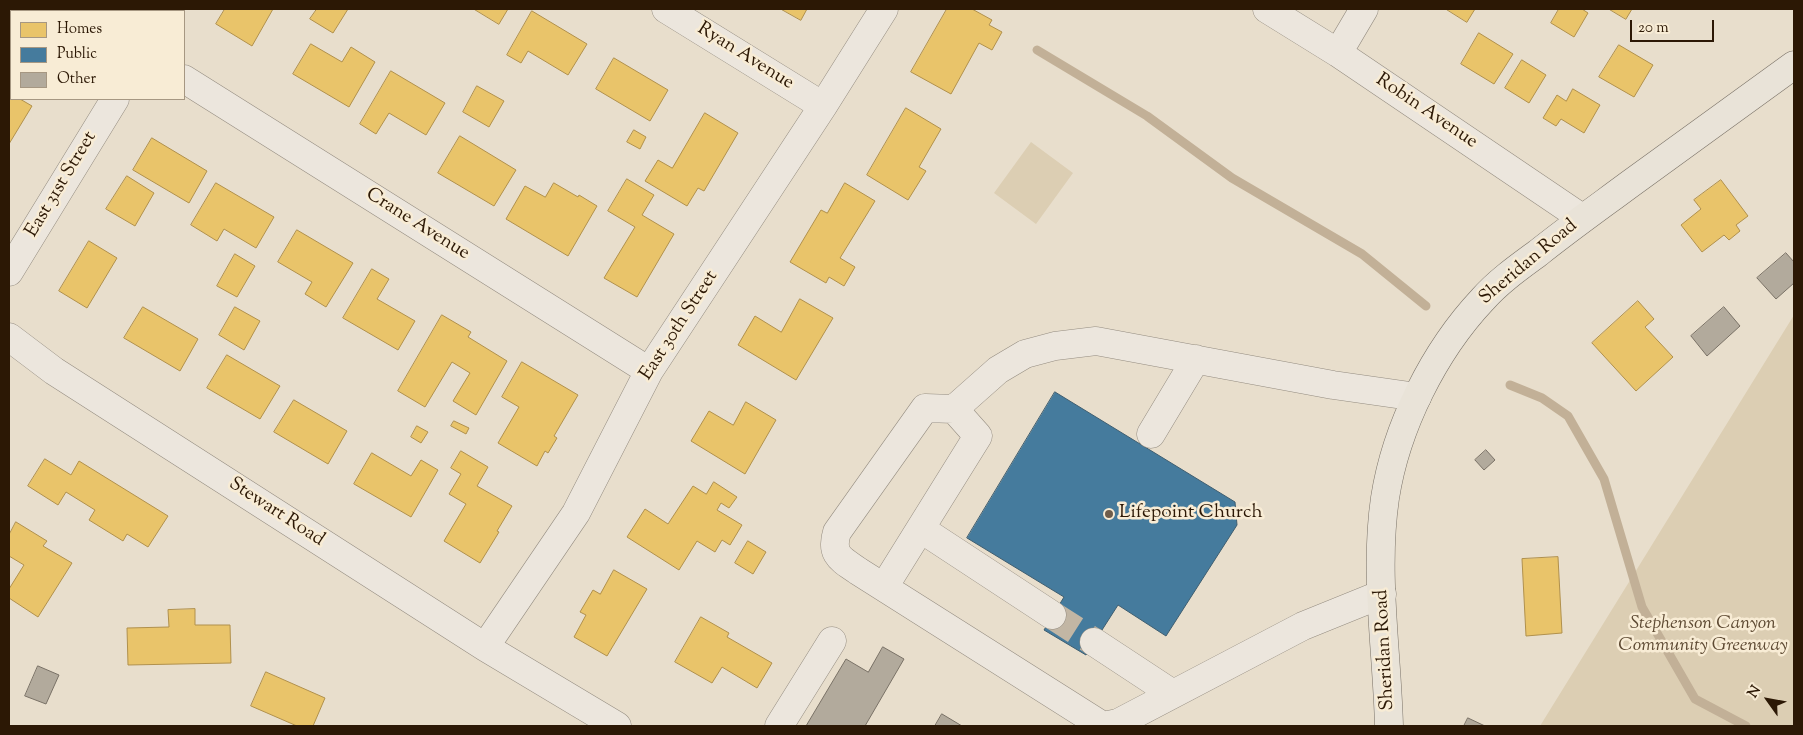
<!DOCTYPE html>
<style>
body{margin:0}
#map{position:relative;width:1803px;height:735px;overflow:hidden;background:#e8decc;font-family:"Sorts Mill Goudy",serif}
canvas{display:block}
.frame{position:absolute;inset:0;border:10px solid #2c1805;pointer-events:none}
.legend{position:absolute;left:10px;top:10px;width:175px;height:90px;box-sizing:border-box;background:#f8ecd5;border:1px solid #a69782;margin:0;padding:6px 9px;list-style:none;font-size:15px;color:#2c1805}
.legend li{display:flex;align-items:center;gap:10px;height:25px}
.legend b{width:25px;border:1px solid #a69782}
.north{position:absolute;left:1743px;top:675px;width:50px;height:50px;-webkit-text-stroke:4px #f8ecd5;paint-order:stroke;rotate:302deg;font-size:14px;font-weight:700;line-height:20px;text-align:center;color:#2c1805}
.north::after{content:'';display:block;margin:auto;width:18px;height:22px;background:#2c1805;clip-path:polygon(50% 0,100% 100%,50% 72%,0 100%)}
.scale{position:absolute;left:1630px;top:20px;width:84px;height:22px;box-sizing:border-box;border:2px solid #2c1805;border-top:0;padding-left:6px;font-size:15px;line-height:18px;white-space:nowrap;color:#2c1805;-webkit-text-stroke:4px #f8ecd5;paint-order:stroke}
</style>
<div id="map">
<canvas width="1803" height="735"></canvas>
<div class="frame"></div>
<ul class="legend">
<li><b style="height:14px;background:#e9c46a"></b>Homes</li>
<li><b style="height:14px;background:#457b9d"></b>Public</li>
<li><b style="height:14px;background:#b2aa9c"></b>Other</li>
</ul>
<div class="north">N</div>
<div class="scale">20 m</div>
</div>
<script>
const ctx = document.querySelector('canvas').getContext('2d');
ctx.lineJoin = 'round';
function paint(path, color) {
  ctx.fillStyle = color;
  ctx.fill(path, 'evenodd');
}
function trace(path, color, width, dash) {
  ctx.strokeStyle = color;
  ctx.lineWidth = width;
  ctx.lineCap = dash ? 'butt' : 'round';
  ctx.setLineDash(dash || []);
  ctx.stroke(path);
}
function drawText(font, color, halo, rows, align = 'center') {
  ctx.font = font + ' "Sorts Mill Goudy",serif';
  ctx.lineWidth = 5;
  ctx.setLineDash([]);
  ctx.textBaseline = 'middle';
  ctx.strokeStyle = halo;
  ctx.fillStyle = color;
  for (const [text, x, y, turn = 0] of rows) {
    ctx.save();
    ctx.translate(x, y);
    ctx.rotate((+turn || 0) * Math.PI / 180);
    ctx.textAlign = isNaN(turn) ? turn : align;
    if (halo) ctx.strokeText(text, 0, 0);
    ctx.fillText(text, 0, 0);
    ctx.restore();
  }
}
paint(new Path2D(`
 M1031,142L1073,173L1036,224L994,193Z
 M1794,315V726H1540Z`), '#dcceb3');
const homes = new Path2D(`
 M24,9H53L57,11H27Z
 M225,9H273L252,46L216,24Z
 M317,9H348L333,33L310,19Z
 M474,9H508L499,24Z
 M781,9H807L801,20Z
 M947,9H972L992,20L989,25L1002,32L992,50L979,43L951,94L911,72Z
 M1446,9H1475L1467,22Z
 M1559,9H1582L1588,13L1574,37L1551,23Z
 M1609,9H1632L1626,19Z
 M532,11L587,44L568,75L528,51L521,63L507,55Z
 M1479,33L1513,54L1494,84L1461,64Z
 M311,44L342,62L351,47L375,62L349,107L293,74Z
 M1619,45L1653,65L1634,97L1599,77Z
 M614,58L668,90L650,121L596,89Z
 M1522,60L1546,75L1529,103L1505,88Z
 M391,71L445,103L426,135L389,113L376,134L360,124Z
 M477,86L504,101L489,127L463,112Z
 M1573,89L1600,105L1584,133L1561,119L1556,126L1543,118L1557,95L1566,101Z
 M9,92L11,94V99H20L32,106L9,144Z
 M906,108L941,129L919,167L926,171L908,200L867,175Z
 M705,113L738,133L704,191L698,188L687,206L645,181L658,160L672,168Z
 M634,130L646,137L640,149L627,142Z
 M460,136L516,170L494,206L438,173Z
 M152,138L207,171L189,203L133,170Z
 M127,176L154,193L135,226L106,209Z
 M627,179L654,195L642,215L674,234L637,297L604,278L635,227L608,211Z
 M1721,180L1748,216L1736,225L1740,231L1729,240L1724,235L1702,252L1681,225L1701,209L1694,200Z
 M216,183L274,217L256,248L224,229L217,241L191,225Z
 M554,183L578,197L579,195L597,206L568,256L506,219L525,186L545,197Z
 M845,183L875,201L840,258L855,267L844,286L829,277L826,283L790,262L821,210L827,213Z
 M297,230L353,263L326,307L305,294L312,282L278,262Z
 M89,241L117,258L87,308L59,291Z
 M235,254L255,266L237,297L217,286Z
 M372,269L389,279L377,299L415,321L398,350L343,318Z
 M800,299L833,318L796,380L738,345L755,316L781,332Z
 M1638,301L1654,319L1645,327L1673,357L1636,391L1592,343Z
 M143,307L198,339L180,371L124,338Z
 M235,307L260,321L244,350L219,335Z
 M442,315L471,332L468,337L507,361L476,415L453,401L470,373L452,362L425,407L398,391Z
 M227,355L280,386L260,419L207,388Z
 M522,362L578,395L554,436L557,438L548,453L545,451L537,466L498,443L519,407L502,397Z
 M294,400L347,431L328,464L274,432Z
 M746,402L776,420L745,474L691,441L709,411L733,425Z
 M454,421L469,428L466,434L451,426Z
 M417,426L428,432L421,443L411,437Z
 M461,451L488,467L477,486L512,506L497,531L499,532L480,563L444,541L466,504L449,494L461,474L451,468Z
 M372,453L411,476L421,460L438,470L411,517L354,484Z
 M45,459L71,475L79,461L168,516L148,547L127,534L123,541L89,520L95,510L66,492L58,505L28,486Z
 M714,482L737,497L729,508L721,503L717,510L742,525L730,545L722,540L715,552L697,541L679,570L627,537L645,509L668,524L693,486L706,494Z
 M16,522L47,541L43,546L72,563L38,617L9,598V589L24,565L9,556V535Z
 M748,541L766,552L753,574L735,563Z
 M1558,557L1562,633L1526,636L1522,559Z
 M614,570L647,589L607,656L574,637L586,615L580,612L593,590L600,594Z
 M195,609V625H230L231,663L128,665L127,628L169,627L168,610Z
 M701,617L729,633L727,637L772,663L757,688L722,667L712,683L675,662Z
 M266,672L325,698L313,726H297L251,706Z`);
paint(homes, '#e9c46a');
trace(homes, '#b0904c', 1);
const public = new Path2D(`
 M1055,392L1235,502L1237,525L1166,636L1118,605L1086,655L1044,630L1064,597L967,538Z`);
paint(public, '#457b9d');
trace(public, '#3e5d6f', 1);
trace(new Path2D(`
 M1037,50L1147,116L1232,178L1362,254L1426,306
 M1510,385L1542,398L1568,416L1604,479L1642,607L1695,699L1746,726`), '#c2b097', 9);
const building = new Path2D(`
 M1786,253L1794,262V283L1776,299L1757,278Z
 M1724,307L1740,326L1707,356L1691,336Z
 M1486,450L1495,460L1484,470L1475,460Z
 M883,647L904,659L865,726H806L846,659L868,672Z
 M38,666L59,675L46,704L25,696Z
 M942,714L962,726H935Z
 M1468,718L1485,726H1464Z`);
paint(building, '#b2aa9c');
trace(building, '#797166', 1);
trace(new Path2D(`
 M1052,615L1094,642`), '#c2b6a4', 28, [28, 14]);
const minor = new Path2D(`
 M666,9L823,106
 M1267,9L1338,53L1582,218
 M168,11L169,9
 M1338,53L1364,9
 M184,79L649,371
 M9,272L115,99
 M9,337L54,371L485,647L617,726
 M1151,434L1196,359
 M921,529L1052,615
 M884,587L978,436L954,409
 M1382,594L1303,626L1118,723L1103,726L858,571C841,559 830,555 837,532L925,408L954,409L998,370L1025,354L1055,346L1096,341L1333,385L1417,397
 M1094,642L1173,694
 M485,647L576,513L649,371L823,106L884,9
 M779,726L832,641`);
const major = new Path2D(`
 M1389,726C1387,651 1374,573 1385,498C1396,427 1434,351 1483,299C1499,281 1519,267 1538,253C1568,229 1599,207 1630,184C1685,144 1739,105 1794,65`);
trace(minor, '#948c80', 29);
trace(major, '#797166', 29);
trace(minor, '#ece6dd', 28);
trace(major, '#e9e3d8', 28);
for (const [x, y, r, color] of [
 [1109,514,5,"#6e5d4b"]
]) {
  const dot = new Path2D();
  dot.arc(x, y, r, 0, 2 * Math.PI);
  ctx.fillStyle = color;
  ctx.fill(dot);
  trace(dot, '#f8ecd5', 2);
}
drawText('19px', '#2c1805', '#f8ecd5', [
 ["Ryan Avenue",745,57,32],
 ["Robin Avenue",1426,112,34],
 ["East 31st Street",62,185,-59],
 ["Crane Avenue",417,225,32],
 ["Sheridan Road",1529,263,-40],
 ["East 30th Street",680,326,-57],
 ["Stewart Road",276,513,33],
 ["Sheridan Road",1386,650,-93]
]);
drawText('19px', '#2c1805', '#f8ecd5', [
 ["Lifepoint Church",1119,514]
], 'left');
drawText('italic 19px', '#5e4a33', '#f8ecd5', [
 ["Stephenson Canyon",1703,625],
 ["Community Greenway",1703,647]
]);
</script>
